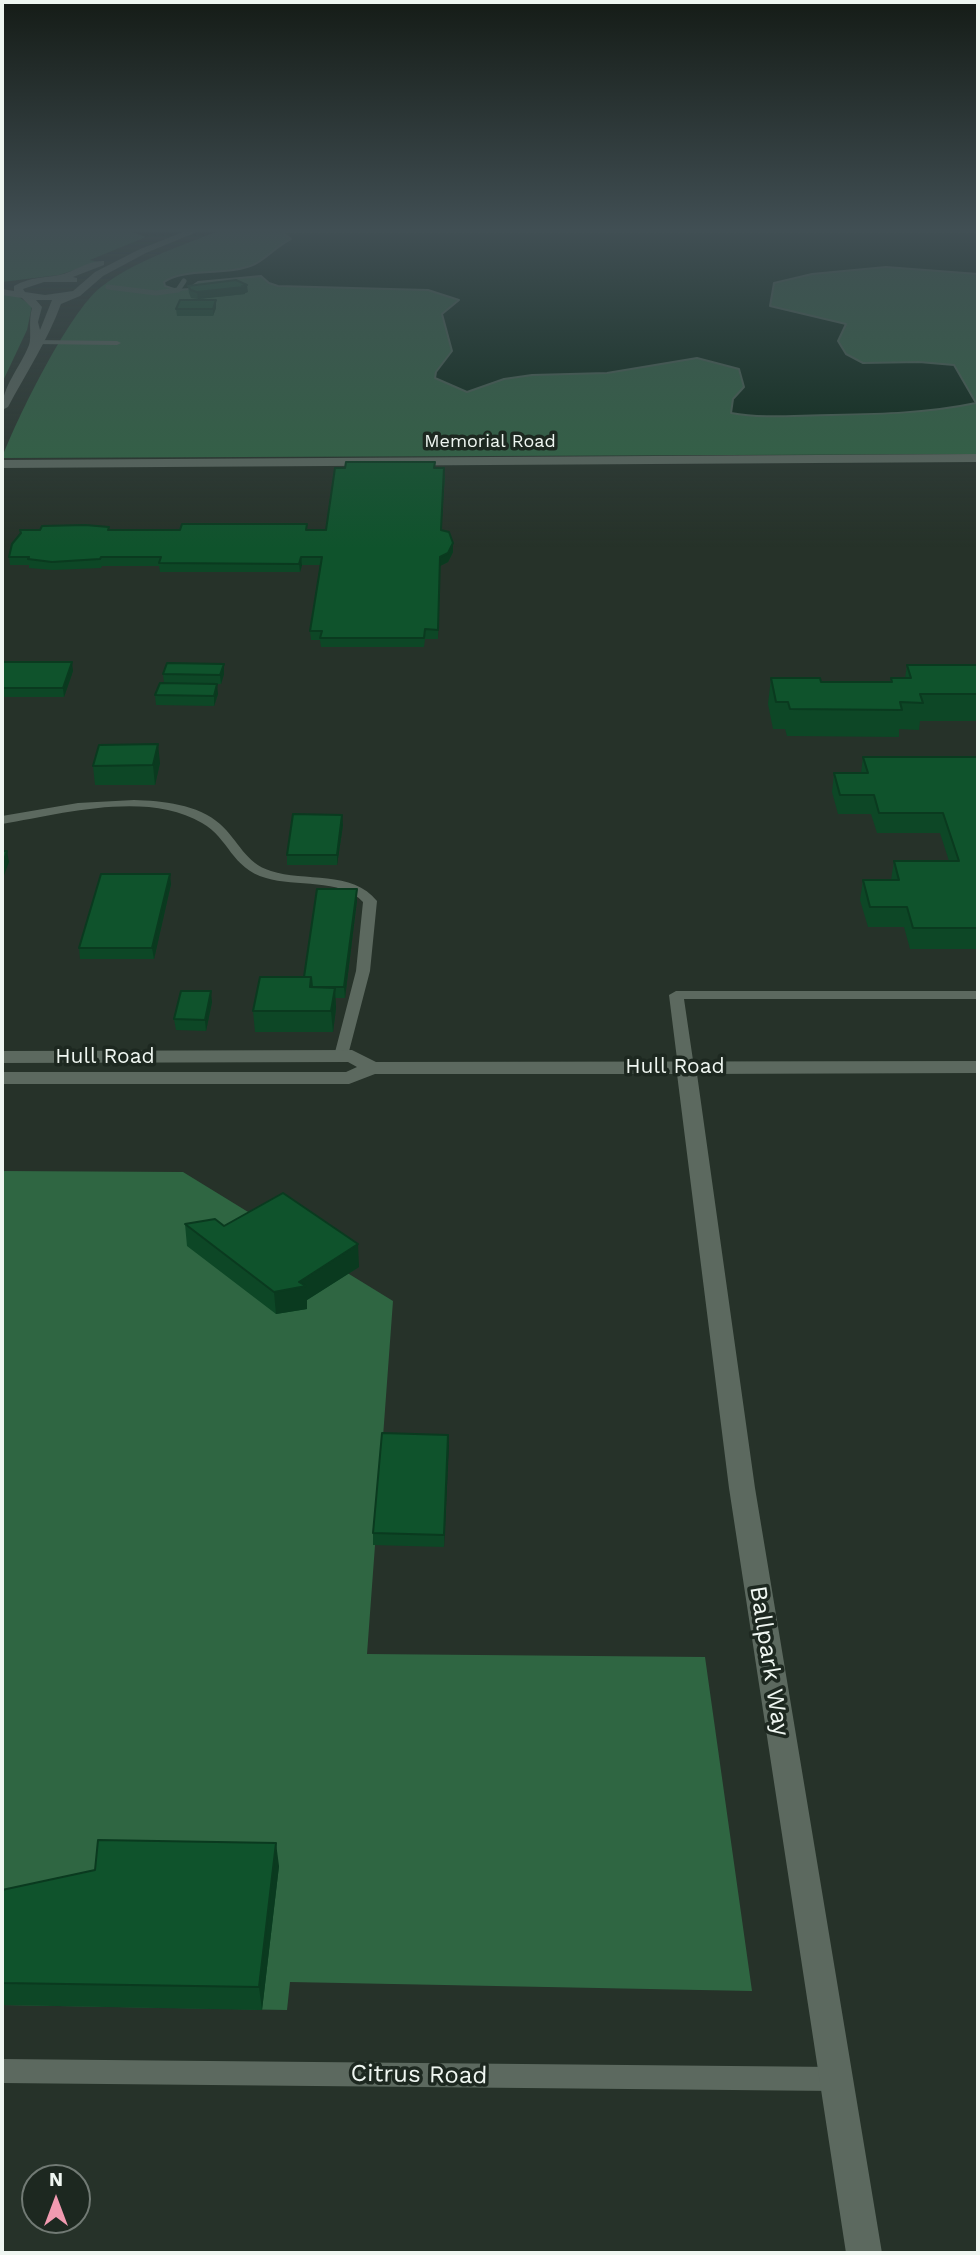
<!DOCTYPE html>
<style>
body{margin:0}
#map{position:relative;width:980px;height:2255px;overflow:hidden;background:#263229;font-family:"Work Sans",sans-serif}
canvas{display:block}
.frame{position:absolute;inset:0;border:4px solid #eff6f1;pointer-events:none}
.north{position:absolute;left:21px;top:2164px;width:70px;height:70px;box-sizing:border-box;background:#1d2820;border:2px solid #717a74;border-radius:50%;rotate:0deg;font-size:19px;font-weight:700;line-height:28px;text-align:center;color:#eff6f1}
.north::after{content:'';display:block;margin:auto;width:24px;height:32px;background:#f19ab0;clip-path:polygon(50% 0,100% 100%,50% 72%,0 100%)}
</style>
<div id="map">
<canvas width="980" height="2255"></canvas>
<div class="frame"></div>
<div class="north">N</div>
</div>
<script>
const ctx = document.querySelector('canvas').getContext('2d');
ctx.lineJoin = 'round';
function paint(path, color) {
  ctx.fillStyle = color;
  ctx.fill(path, 'evenodd');
}
function trace(path, color, width, dash) {
  ctx.strokeStyle = color;
  ctx.lineWidth = width;
  ctx.lineCap = dash ? 'butt' : 'round';
  ctx.setLineDash(dash || []);
  ctx.stroke(path);
}
function drawText(font, color, halo, rows, align = 'center') {
  ctx.font = font + ' "Work Sans",sans-serif';
  ctx.lineWidth = 7;
  ctx.setLineDash([]);
  ctx.textBaseline = 'middle';
  ctx.strokeStyle = halo;
  ctx.fillStyle = color;
  for (const [text, x, y, turn = 0] of rows) {
    ctx.save();
    ctx.translate(x, y);
    ctx.rotate((+turn || 0) * Math.PI / 180);
    ctx.textAlign = isNaN(turn) ? turn : align;
    if (halo) ctx.strokeText(text, 0, 0);
    ctx.fillText(text, 0, 0);
    ctx.restore();
  }
}
paint(new Path2D(`
 M2,232H132L146,237L90,260L98,262L59,275L2,282Z
 M216,232H978V454L2,458C17,418 69,312 101,287C135,261 177,247 216,232Z
 M2,293L19,297L32,306L27,330L2,383Z
 M2,1171L183,1172L393,1301L367,1654L705,1657L752,1991L290,1982L287,2010L2,2005Z`), '#2f6642');
const water = new Path2D(`
 M282,232H978V274L886,267L812,274L774,283L770,306L846,324L838,341L846,354L863,363L919,362L954,365L976,403C928,413 881,414 832,415C798,415 764,419 731,413L733,399L744,387L739,369L697,358L607,373L532,375L504,379L467,392L435,378L436,372L452,351L442,314L459,300L428,290L278,286L269,283L261,276L198,282L188,289L177,290L165,286L164,282C185,267 228,277 255,264C267,258 278,245 291,239Z`);
paint(water, '#01220e');
trace(water, '#486252', 2);
trace(new Path2D(`
 M108,287L156,293L178,290L184,281`), '#486252', 5);
paint(new Path2D(`
 M33,340L117,341L121,343L117,345L36,344H33Z
 M134,800C162,801 198,804 220,824C239,841 245,863 271,871C304,882 353,870 377,901L370,971L347,1059L342,1061L334,1056L356,971L363,902C341,878 295,887 266,878C231,868 229,838 202,823C147,790 61,814 2,824V816L78,803Z
 M676,991H978V999H684L694,1067L686,1072L678,1067L669,995Z
 M2,2059L836,2067L845,2070L848,2079L845,2088L836,2091L2,2083Z`), '#5c695f');
paint(new Path2D(`
 M183,232H197L146,253L103,276L80,296L61,304C48,340 26,373 8,407L2,410C2,386 20,368 29,345C32,338 28,321 32,308L22,298L2,295V289L14,291V286C30,277 43,278 59,275C74,272 88,260 104,261V265L73,277L77,278V282H44L23,289L25,292L45,295L73,291L95,272L140,249ZM36,300H52L40,330L38,322L42,307Z
 M978,454V462L2,468V460Z
 M352,1050L376,1062L978,1061V1073L697,1074L755,1488L882,2253H846L729,1488L677,1074H375L349,1084H2V1072H346L357,1067L348,1062L2,1063V1051Z`), '#5c695f');
paint(new Path2D(`
 M188,286L248,292L245,293V294L198,299L191,298L189,293Z
 M216,308L213,316H177L176,309Z
 M435,468L445,476L441,530L453,543V552L448,562L440,566L438,639H425L424,647H321L320,640H311L310,631L320,565H302L300,572H160L159,566H102L101,568L53,570L29,568V565H10L9,557L20,534V530H326Z
 M2,662L73,671L64,697H2Z
 M224,664V674L221,684H199L218,694L214,706L156,705L155,695L164,683L163,674Z
 M907,665H978V721H920L919,730L899,729V737L787,736L785,729H773L768,704L771,678L821,682H891V678H905Z
 M863,757H978V949H910L904,927H868L860,900L863,880H891L894,861H949L940,833H877L871,814H838L832,792L834,773H861Z
 M160,763L155,785H95L93,766Z
 M343,825L337,865H287V855Z
 M171,884L154,959H80L79,948Z
 M357,900L345,998H335L336,1008L333,1032H255L253,1011L304,977Z
 M212,1002L206,1031L176,1030L174,1019Z
 M185,1224L224,1226L359,1267L307,1300V1309L276,1314L187,1246Z
 M448,1435L444,1547L373,1545V1533Z
 M279,1866L262,2010L2,2005V1890Z`), '#0d4726');
paint(new Path2D(`
 M247,285L248,292L245,293V294L198,299L197,292Z
 M216,300V308L213,316V309Z
 M453,543V552L448,562L440,566L438,639L440,557Z
 M301,557L302,565L300,572L299,564Z
 M72,662L73,671L64,697L63,688Z
 M224,664V674L221,684L220,675Z
 M217,684L218,694L214,706V696Z
 M158,744L160,763L155,785L153,765Z
 M342,815L343,825L337,865V855Z
 M7,851L9,862L2,881V866Z
 M170,874L171,884L154,959L152,948Z
 M357,889V900L345,998L344,987Z
 M335,988L336,1008L333,1032L331,1011Z
 M211,991L212,1002L206,1031L205,1020Z
 M358,1244L359,1267L307,1300V1309L276,1314L274,1292L299,1282Z
 M448,1435L449,1446L444,1547V1535Z
 M276,1843L279,1866L262,2010L259,1987Z`), '#0a3a1f');
const building = new Path2D(`
 M236,280L247,285L242,286L244,287L197,292L191,290L188,286Z
 M180,300H216L213,309H176Z
 M346,462H435L434,468H444L441,530L449,532L453,543L448,553L440,557L438,630L425,629L424,638H320L322,631H310L322,557H301L299,564L159,563L161,557H101L100,559L52,562L28,559L29,557H9L12,544L21,533L20,530H40L42,526L85,525L109,527L108,530H180L182,524H307L306,530H326L335,468H345Z
 M2,662H72L63,688H2Z
 M167,663L224,664L220,675L163,674Z
 M907,665H978V694H920L923,703L900,702L902,710L790,709L788,702H776L771,678H820L821,682H892L891,678H911Z
 M160,683L217,684L214,696L155,695Z
 M158,744L153,765L93,766L99,745Z
 M863,757H978V928H913L907,907H870L863,880H899L894,861H959L943,813H879L874,795H840L834,773H868Z
 M293,814L342,815L337,855H287Z
 M2,851H7L2,866Z
 M101,874H170L152,948H79Z
 M317,889H357L344,987H312L311,977H304Z
 M260,977H311L310,987L335,988L331,1011H253Z
 M181,991H211L205,1020L174,1019Z
 M283,1193L358,1244L299,1282L306,1286L274,1292L185,1224L215,1219L224,1226Z
 M382,1433L448,1435L444,1535L373,1533Z
 M98,1840L276,1843L259,1987L2,1983V1890L95,1870Z`);
paint(building, '#0f532c');
trace(building, '#0a3a1f', 2);
const sky = ctx.createLinearGradient(0, 0, 0, 548);
sky.addColorStop(0, '#151c17');
sky.addColorStop(0.42, '#414f54');
sky.addColorStop(1, '#414f5400');
ctx.fillStyle = sky;
ctx.fillRect(0, 0, 980, 548);
drawText('18px', '#eff6f1', '#1d2820', [
 ["Memorial Road",490,442]
]);
drawText('21px', '#eff6f1', '#1d2820', [
 ["Hull Road",105,1057],
 ["Hull Road",675,1067]
]);
drawText('24px', '#eff6f1', '#1d2820', [
 ["Ballpark Way",769,1661,81],
 ["Citrus Road",419,2075,1]
]);
</script>
